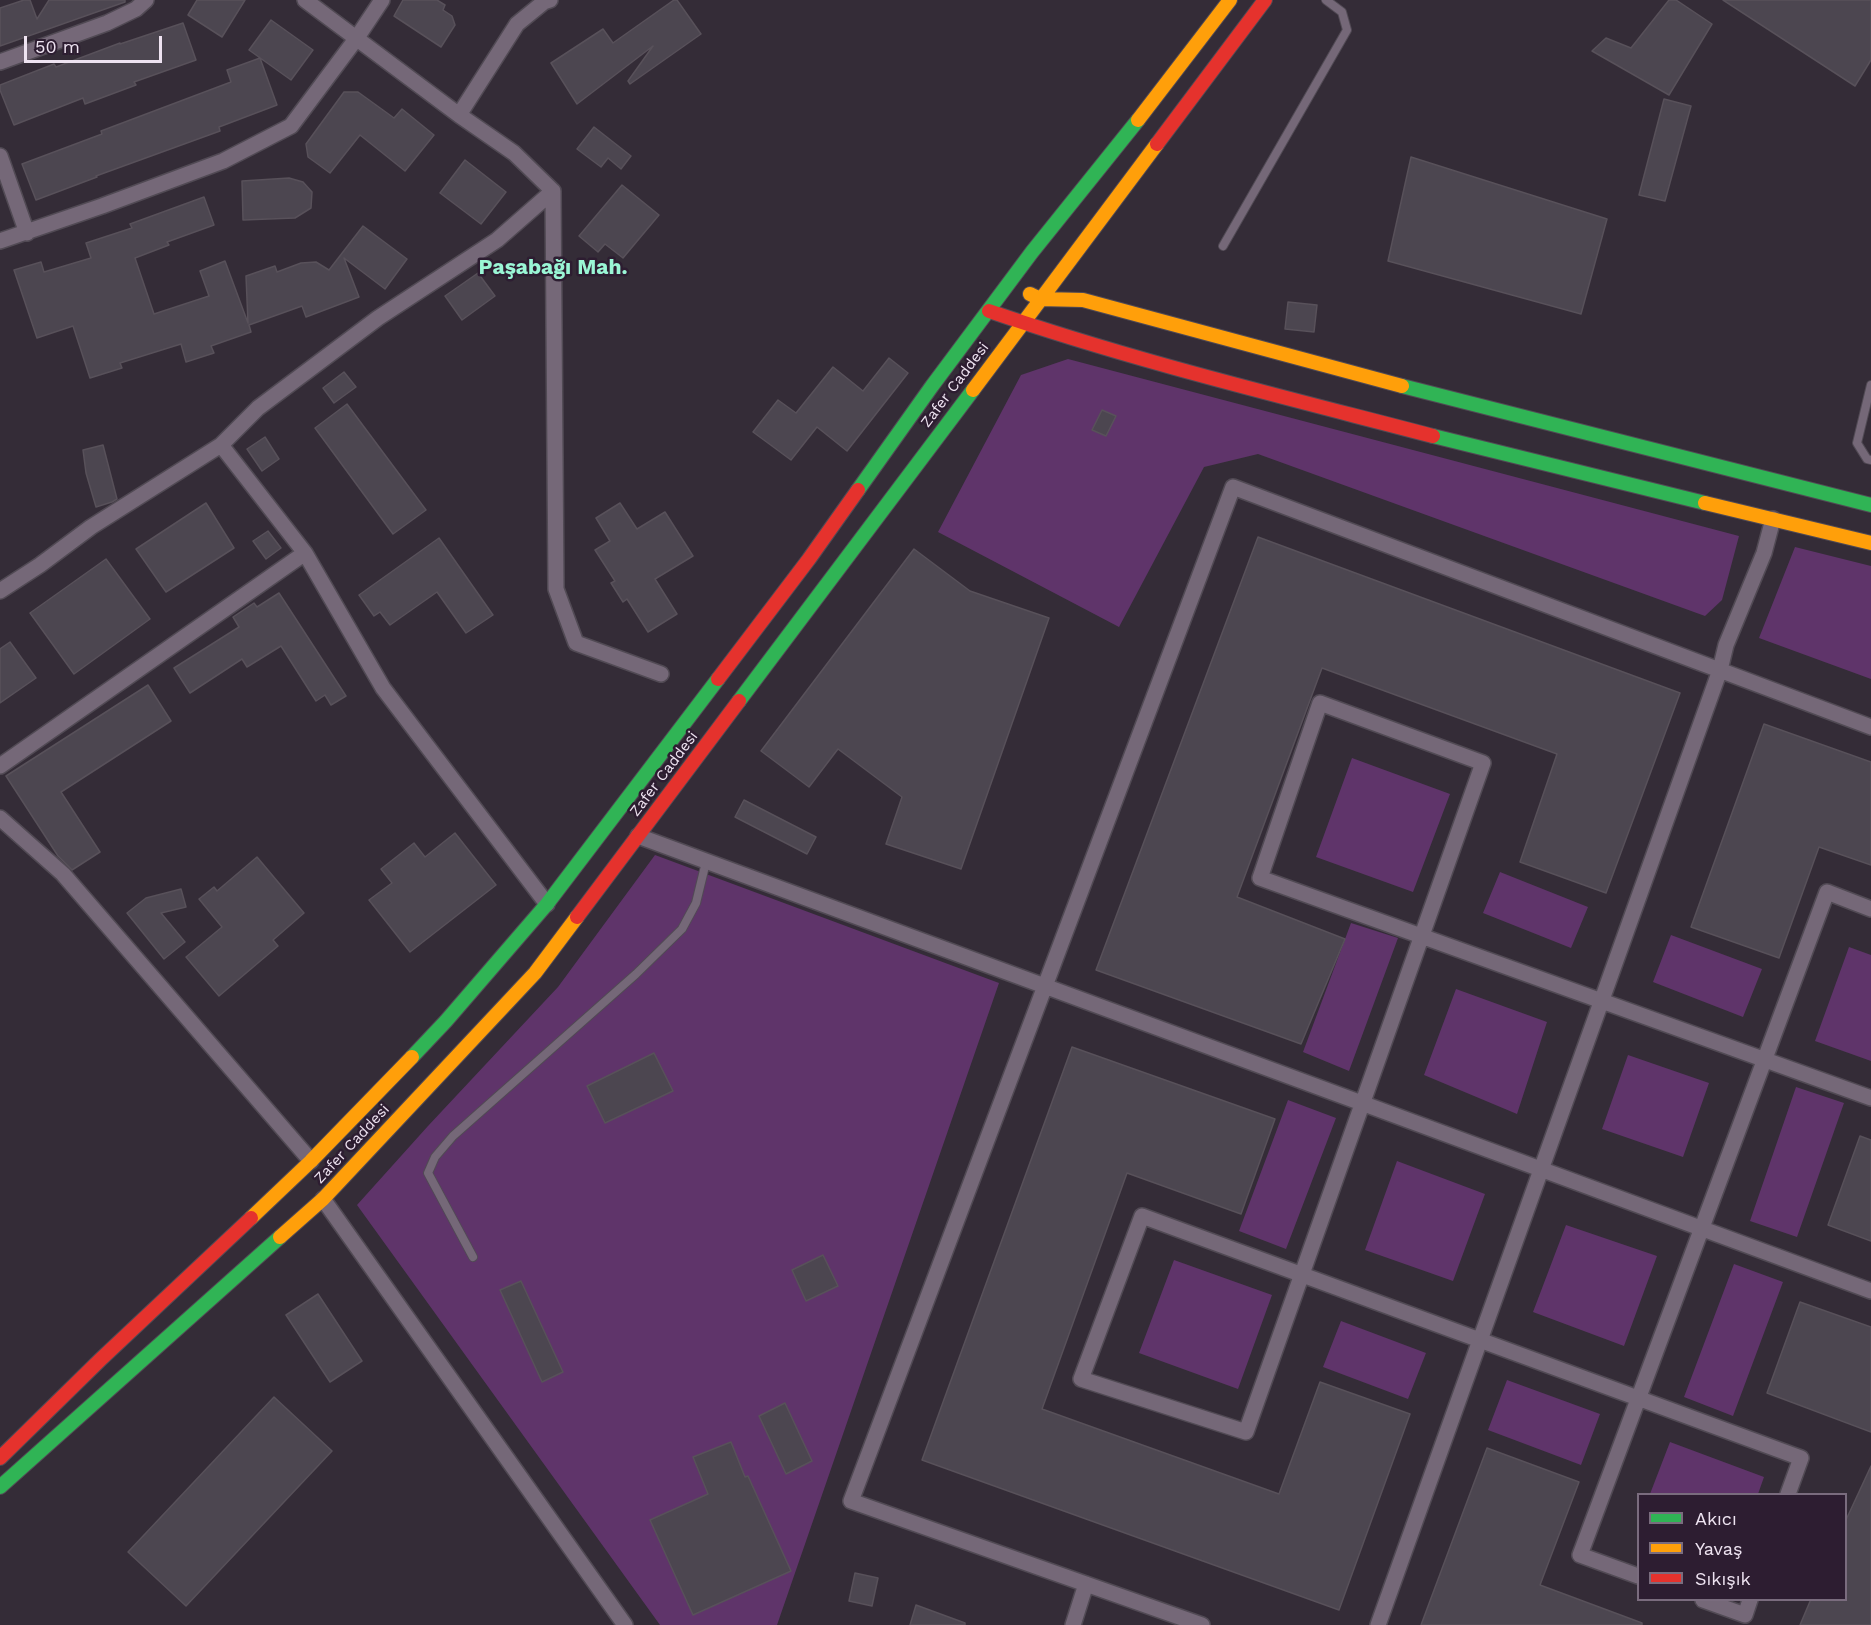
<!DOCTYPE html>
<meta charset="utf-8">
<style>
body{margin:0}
#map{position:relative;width:1871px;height:1625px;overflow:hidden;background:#342c37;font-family:"Work Sans",sans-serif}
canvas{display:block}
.legend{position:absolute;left:1637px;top:1493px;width:210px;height:108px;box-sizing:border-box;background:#2d1d31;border:2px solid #7a6c7e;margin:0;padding:8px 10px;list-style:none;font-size:18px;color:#eee3f1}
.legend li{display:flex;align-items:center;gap:12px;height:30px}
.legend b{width:30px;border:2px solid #7a6c7e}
.scale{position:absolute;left:24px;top:36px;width:138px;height:27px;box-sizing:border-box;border:3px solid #eee3f1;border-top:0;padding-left:8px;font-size:18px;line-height:21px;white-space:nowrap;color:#eee3f1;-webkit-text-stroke:4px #2d1d31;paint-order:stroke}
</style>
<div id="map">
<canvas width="1871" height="1625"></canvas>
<ul class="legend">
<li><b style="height:8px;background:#30b455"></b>Akıcı</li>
<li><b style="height:8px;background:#ff9f0a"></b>Yavaş</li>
<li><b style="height:8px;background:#e5322d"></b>Sıkışık</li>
</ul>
<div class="scale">50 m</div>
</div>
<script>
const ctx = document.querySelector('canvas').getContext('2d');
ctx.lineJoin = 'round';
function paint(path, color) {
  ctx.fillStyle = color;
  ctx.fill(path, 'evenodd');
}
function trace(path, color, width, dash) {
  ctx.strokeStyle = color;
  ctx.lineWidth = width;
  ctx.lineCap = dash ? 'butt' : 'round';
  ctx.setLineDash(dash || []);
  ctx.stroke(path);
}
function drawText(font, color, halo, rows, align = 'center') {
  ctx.font = font + ' "Work Sans",sans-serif';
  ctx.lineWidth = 5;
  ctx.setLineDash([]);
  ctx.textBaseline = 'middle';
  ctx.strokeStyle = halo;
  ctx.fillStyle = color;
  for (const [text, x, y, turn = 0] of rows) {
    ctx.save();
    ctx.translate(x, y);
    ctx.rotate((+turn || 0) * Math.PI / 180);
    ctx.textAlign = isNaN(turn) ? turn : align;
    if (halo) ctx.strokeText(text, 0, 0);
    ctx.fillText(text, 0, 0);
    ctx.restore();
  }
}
paint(new Path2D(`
 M1068,359L1739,536L1722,600L1705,616L1258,454L1204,467L1119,627L938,532L1021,375Z
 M1795,547L1871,566V679L1759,638Z
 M1352,758L1450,794L1413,892L1316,857Z
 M655,855L999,983L777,1625H660L357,1205L428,1126L558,987Z
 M1500,872L1588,907L1571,948L1483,913Z
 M1351,923L1398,938L1349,1071L1303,1052Z
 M1671,935L1762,969L1743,1017L1653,982Z
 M1849,947L1871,955V1061L1815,1041Z
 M1456,989L1547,1022L1517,1114L1424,1075Z
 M1628,1055L1709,1083L1683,1157L1602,1129Z
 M1796,1087L1844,1103L1797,1237L1750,1221Z
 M1288,1100L1336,1118L1286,1249L1239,1231Z
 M1397,1161L1485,1194L1453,1281L1365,1250Z
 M1566,1225L1657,1256L1624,1346L1533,1312Z
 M1174,1260L1272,1295L1238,1389L1139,1353Z
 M1734,1264L1783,1282L1733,1416L1684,1397Z
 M1341,1321L1426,1353L1408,1399L1323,1367Z
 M1507,1380L1600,1414L1581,1465L1488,1430Z
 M1670,1442L1764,1477L1758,1494H1650Z`), '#5f346a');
const building = new Path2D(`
 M24,0H30L37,19L49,0H125V2L0,46V8Z
 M197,0H245L222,37L188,15Z
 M403,0H437L445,5L443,10L452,16L455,25L441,47L394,16Z
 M674,0H677L701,34L630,84L628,81L653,46L577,104L551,63L603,29L613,43Z
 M1669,0H1676L1712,24L1669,95L1592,51L1606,38L1631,48Z
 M1723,0H1871V60L1855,86Z
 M271,20L313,50L291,80L249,50Z
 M183,23L196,60L134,82L136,85L85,104L83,98L14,125L0,90V85L54,64L56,67L120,43V44Z
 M260,58L277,105L219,127L220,131L96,176L97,177L36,200L22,164L102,134L101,131L231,82L227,70Z
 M344,92H358L394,118L402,109L434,135L405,171L360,135L330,173L308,157L306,144Z
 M1664,99L1691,106L1665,201L1639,195Z
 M594,127L631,156L621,169L608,158L601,167L577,149Z
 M1411,157L1607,219L1581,314L1388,261Z
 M465,160L506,192L481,224L440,193Z
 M289,178L303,182L312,192L311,208L295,218L243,220L242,181Z
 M622,185L659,215L623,258L605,244L598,252L579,236Z
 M204,197L214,225L167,242L169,245L135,258L154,314L209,296L200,271L225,261L248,323L246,276L275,266L277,272L301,263L316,262L329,270L363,226L407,259L385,289L344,258L359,297L306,317L302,306L249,325L251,332L211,346L214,353L186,362L181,344L120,363L122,368L90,378L73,326L37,338L14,270L41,262L44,272L91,258L86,243L132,228L130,224Z
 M478,273L495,296L462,320L445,296Z
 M1288,302L1317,305L1314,332L1285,329Z
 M889,358L908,373L847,451L817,427L791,460L753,432L778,400L796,413L833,367L863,391Z
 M344,372L356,387L334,403L323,388Z
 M347,404L426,510L393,534L315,428Z
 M1102,410L1116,416L1106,436L1092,430Z
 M265,437L279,459L262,471L247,449Z
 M103,445L117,499L112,502L96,507L86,473L83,450Z
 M206,503L234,548L166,592L136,549Z
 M620,503L637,529L665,512L693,556L655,579L677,614L648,632L627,599L623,602L611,583L615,581L595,550L610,541L596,518Z
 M268,531L281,548L266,559L253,541Z
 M1258,537L1680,693L1606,893L1520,862L1557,754L1322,668L1237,897L1345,939L1301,1044L1096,970Z
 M439,538L493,615L466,633L437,592L390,625L380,612L374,616L359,595Z
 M914,549L970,591L1049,618L961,869L886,844L902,797L838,749L809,787L761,751Z
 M106,559L150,619L74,674L30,613Z
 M279,593L346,696L331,705L325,695L316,701L281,646L247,667L242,659L190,693L174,668L239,627L233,617L254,603L257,607Z
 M10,642L36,678L0,703V649Z
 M148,685L171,721L61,792L100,852L72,870L58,856L6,776Z
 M1764,724L1871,762V865L1819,847L1779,958L1691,927Z
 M744,800L816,837L807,854L735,817Z
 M455,833L496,885L410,952L369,900L392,883L381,869L414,843L425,857Z
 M257,857L304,913L273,940L278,946L219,996L186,957L222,927L199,899L214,887L217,891Z
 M181,889L186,907L161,913L185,942L164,959L127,913L146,898Z
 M1072,1047L1275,1119L1241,1214L1127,1173L1042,1409L1279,1494L1320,1382L1410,1414L1339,1610L922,1460Z
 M654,1053L673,1091L605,1123L587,1086Z
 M1860,1136L1871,1140V1241L1828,1225Z
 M823,1255L838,1286L806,1301L792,1270Z
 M521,1281L563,1372L542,1382L500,1290Z
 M318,1294L362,1361L330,1382L286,1315Z
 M1800,1302L1871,1327V1432L1767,1393Z
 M274,1397L332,1451L186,1606L128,1552Z
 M785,1403L812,1461L786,1474L759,1416Z
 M731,1442L745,1477L748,1476L791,1571L693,1615L650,1520L708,1494L693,1457Z
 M1487,1448L1579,1482L1540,1585L1642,1623V1625H1421Z
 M1871,1466V1625H1800L1811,1599H1845V1522Z
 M855,1573L878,1578L872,1606L849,1601Z
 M916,1605L965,1623V1625H910Z`);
paint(building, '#4c4650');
trace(building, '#58515a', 1.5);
const lane = new Path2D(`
 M1223,246L1347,30L1342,12L1326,0
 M1871,385L1857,443L1867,459L1871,460
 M473,1257L428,1173L435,1157L453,1136L636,974L682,929L696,903L706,862`);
const street = new Path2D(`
 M305,0L459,115L514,153L553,191L556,589L576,643L661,674
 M0,62L107,23L136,9L146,0
 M459,115L517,24L544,2L550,0
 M0,156L27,233
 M0,241L102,206L223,161L291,126L356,39L382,0
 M221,445L305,553L383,688L547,904
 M0,591L40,565L91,527L221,445L258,408L378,318L497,240L553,191
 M0,766L305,553
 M0,818L63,874L311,1161
 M638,836L1871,1291
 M323,1199L625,1625
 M1788,1494L1801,1458C1581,1377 1362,1297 1142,1216L1081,1379L1246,1432C1325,1209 1404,986 1483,763L1320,703L1260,878L1871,1098
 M1638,1576L1580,1555L1827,892L1871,909
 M1703,1600L1745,1615L1750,1600
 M1073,1625L1086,1584
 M1202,1625L851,1501L1233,487L1871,727
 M1378,1625L1720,670L1726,645L1764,553L1773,519`);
const fast = new Path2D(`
 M1402,386L1871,505
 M1433,436L1705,503
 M858,490L932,386L1032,252L1138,120
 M739,701L973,390
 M412,1057L446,1021L547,904L718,679
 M0,1487L280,1237`);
const slow = new Path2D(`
 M1138,120L1230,0
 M1030,294L1040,299L1083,300L1402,386
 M973,390L1157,144
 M1705,503L1871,543
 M251,1218L311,1161L412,1057
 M280,1237L323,1199L535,973L577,917`);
const jam = new Path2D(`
 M1157,144L1265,0
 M989,311C1134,361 1284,397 1433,436
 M718,679L809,559L858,490
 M577,917L739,701
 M0,1458L101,1359L251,1218`);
trace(lane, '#514a54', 10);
trace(street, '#514a54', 18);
trace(fast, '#514a54', 16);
trace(slow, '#514a54', 16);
trace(jam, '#514a54', 16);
trace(lane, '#756878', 8);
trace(street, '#756878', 15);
trace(fast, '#30b455', 14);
trace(slow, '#ff9f0a', 14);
trace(jam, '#e5322d', 14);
drawText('15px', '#eee3f1', '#2d1d31', [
 ["Zafer Caddesi",955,385,-53],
 ["Zafer Caddesi",664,774,-53],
 ["Zafer Caddesi",352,1144,-47]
]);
drawText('bold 21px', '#9af6d5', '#2d1d31', [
 ["Paşabağı Mah.",553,268]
]);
</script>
